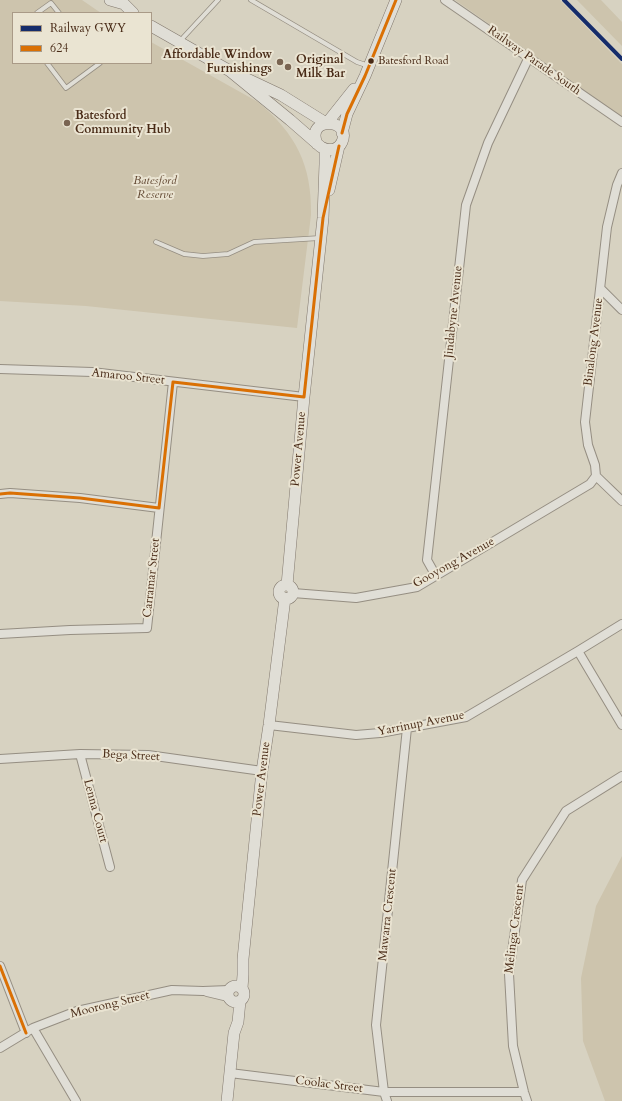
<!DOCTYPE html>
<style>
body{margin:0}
#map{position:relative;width:622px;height:1101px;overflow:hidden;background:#d7d2c1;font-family:Cardo,serif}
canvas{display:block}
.legend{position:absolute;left:12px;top:12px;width:140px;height:52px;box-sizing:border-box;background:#eae4d2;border:1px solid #a99a87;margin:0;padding:5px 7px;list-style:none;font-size:12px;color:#482a16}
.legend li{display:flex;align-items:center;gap:8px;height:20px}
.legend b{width:20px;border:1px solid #a99a87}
</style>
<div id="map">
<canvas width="622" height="1101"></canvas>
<ul class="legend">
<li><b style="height:5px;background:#152c6b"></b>Railway GWY</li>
<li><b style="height:5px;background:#da7004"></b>624</li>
</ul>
</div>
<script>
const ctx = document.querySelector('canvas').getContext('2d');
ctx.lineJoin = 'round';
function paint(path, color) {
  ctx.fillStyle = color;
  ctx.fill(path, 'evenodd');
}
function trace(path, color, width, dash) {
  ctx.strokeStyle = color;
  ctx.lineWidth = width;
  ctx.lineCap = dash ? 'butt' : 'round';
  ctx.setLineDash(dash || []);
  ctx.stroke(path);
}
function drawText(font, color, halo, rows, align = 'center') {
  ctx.font = font + ' Cardo,serif';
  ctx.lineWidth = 4;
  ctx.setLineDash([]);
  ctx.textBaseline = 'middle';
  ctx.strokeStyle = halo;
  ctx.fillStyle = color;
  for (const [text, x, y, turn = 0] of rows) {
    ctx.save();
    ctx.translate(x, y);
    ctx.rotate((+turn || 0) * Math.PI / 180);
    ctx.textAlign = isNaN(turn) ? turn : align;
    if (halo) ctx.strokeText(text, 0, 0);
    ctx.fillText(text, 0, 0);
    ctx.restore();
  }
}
paint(new Path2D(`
 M0,0H82L101,13H13V63H151V42L258,102C296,134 312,165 311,215L297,328L86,306L0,301Z
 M455,0H560L622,64V117Z
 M577,0H601L622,22V46Z
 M622,856V1101H605L583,1041L581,978L596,906Z`), '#cdc4ad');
const lane = new Path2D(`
 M251,0L357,62L369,66
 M37,13L51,3L59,13
 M180,41L218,0
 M47,63L66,88L100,63
 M156,242L184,254L203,256L228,254L254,242L320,238`);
const street = new Path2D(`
 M445,0L622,122
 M622,173L617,185L607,227L585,422L588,445L595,465L596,476L622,501
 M601,289L622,310
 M0,369L92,372L304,397
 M0,494L10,493L80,498L159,508
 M436,576L427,560L466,205L488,143L529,57
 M293,593L356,598L417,587L590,484L596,476
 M0,634L70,630L147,628L173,382
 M578,651L622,725
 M269,725L356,735L380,733L466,717L578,651L622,624
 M80,754L110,867
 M0,759L80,754L148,755L262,771
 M0,966L26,1033
 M207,992L228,997
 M33,1028L76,1101
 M0,1048L33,1028L77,1011L172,990L203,991L229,990
 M230,1073L384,1092H524
 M387,1101L384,1092L376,1025L407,728
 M527,1101L524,1092L513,1046L509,974L522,880L566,811L622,776`);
const secondary = new Path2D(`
 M110,0L124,4L133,13
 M151,26L230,71L281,95L326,123
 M230,71L290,120L321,147C328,151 338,151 342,142C352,118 305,116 317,144
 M327,123L354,89
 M342,133L347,114L365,76L396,0
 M329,190L339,146
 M279 592a7 7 0 1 1 14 0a7 7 0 1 1-14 0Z
 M287,585L304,397L323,218L325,164V150
 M228 994a8 8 0 1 1 16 0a8 8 0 1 1-16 0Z
 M242,988L243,975V959L262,771L269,725L285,598
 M227,1101L234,1033L238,1022L240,1001`);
trace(lane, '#958e82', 5.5);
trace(street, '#958e82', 10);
trace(secondary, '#80776c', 12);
trace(lane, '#e0ded6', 4);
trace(street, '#e0ded6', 8);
trace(secondary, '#e0ded6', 11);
trace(new Path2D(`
 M342,133L347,114L365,76L396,0
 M173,382L304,397
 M304,397L323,218L339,146
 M0,494L10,493L80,498L159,508
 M159,508L173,382
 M0,966L26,1033`), '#da7004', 3);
trace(new Path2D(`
 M564,0L622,59`), '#152c6b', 4);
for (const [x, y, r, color] of [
 [371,61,3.5,"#482a16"],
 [280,62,4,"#7a6552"],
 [288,67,4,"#7a6552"],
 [67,123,4,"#7a6552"]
]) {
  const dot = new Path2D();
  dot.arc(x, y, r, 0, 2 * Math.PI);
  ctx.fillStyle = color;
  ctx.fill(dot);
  trace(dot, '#eae4d2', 1.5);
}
drawText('11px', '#482a16', '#eae4d2', [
 ["Batesford Road",378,61]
], 'left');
drawText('bold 12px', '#482a16', '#eae4d2', [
 ["Affordable Window",272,55,"right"],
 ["Furnishings",272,69,"right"],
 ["Original",296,60],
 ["Milk Bar",296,74],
 ["Batesford",75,116],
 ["Community Hub",75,130]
], 'left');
drawText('12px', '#482a16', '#eae4d2', [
 ["Railway Parade South",534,61,35],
 ["Jindabyne Avenue",454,312,-84],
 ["Binalong Avenue",594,342,-83],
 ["Amaroo Street",128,377,6],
 ["Power Avenue",299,449,-85],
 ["Gooyong Avenue",454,563,-29],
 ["Carramar Street",152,578,-84],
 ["Yarrinup Avenue",421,724,-11],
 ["Bega Street",131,756,3],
 ["Power Avenue",262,779,-83],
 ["Lenna Court",95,811,75],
 ["Mawarra Crescent",388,915,-84],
 ["Melinga Crescent",515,929,-83],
 ["Moorong Street",110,1005,-14],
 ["Coolac Street",329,1085,7]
]);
drawText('italic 12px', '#614731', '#eae4d2', [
 ["Batesford",155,181],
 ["Reserve",155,195]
]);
</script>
